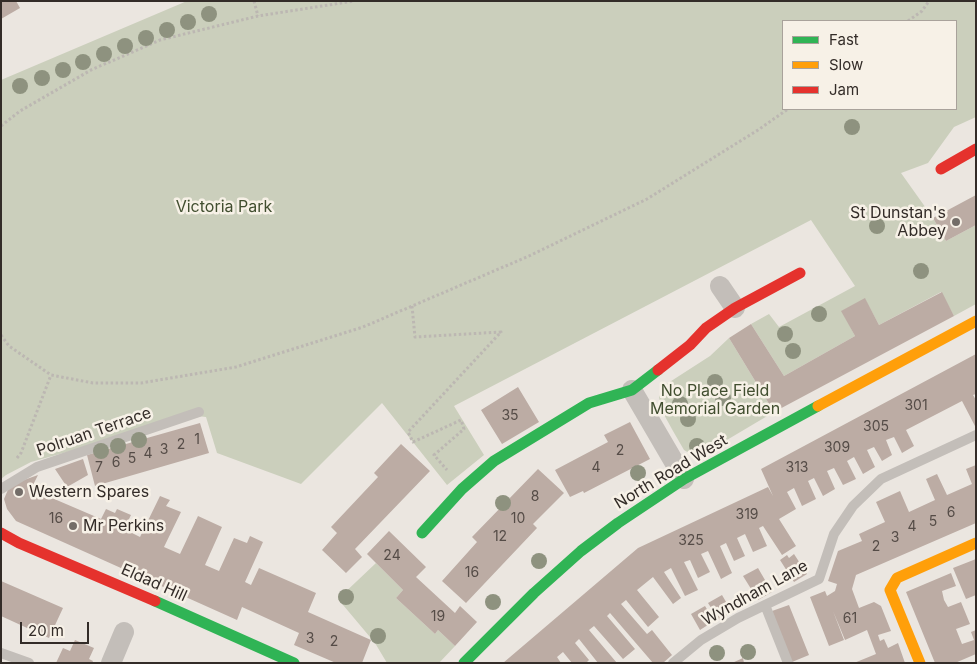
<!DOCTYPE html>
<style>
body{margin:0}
#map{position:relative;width:977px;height:664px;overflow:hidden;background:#ebe6e0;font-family:Inter,sans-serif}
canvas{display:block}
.frame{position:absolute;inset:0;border:2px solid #332c28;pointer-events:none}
.legend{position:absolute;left:782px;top:20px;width:175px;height:90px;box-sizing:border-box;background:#f7f1e7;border:1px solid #a9a29b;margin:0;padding:6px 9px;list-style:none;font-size:15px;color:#332c28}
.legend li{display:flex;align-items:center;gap:10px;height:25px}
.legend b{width:25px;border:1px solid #a9a29b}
.scale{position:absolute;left:20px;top:622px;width:69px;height:22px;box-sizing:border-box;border:2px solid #332c28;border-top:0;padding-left:6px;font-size:15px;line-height:18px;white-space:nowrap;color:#332c28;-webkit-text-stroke:4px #f7f1e7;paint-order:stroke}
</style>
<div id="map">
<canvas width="977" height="664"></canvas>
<div class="frame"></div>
<ul class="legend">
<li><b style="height:6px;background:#30b455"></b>Fast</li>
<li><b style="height:6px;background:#ff9f0a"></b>Slow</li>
<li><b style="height:6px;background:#e5322d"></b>Jam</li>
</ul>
<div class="scale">20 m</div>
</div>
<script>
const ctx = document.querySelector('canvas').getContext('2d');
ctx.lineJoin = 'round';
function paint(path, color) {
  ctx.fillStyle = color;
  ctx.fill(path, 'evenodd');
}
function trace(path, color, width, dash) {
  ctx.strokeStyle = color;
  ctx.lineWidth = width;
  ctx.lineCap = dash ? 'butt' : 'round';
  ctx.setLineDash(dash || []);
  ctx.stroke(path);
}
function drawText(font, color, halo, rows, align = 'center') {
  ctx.font = font + ' Inter,sans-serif';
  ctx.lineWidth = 5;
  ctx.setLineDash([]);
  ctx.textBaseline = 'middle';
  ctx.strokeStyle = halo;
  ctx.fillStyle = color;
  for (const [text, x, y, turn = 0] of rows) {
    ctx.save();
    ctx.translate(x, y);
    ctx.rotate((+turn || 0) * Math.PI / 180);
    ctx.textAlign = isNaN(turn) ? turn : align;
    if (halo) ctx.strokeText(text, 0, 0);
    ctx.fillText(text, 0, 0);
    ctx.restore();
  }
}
paint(new Path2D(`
 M187,1H976V117L954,127L928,163L901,173L933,218L946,241L976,225V304L954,316L941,292L879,325L865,299L842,311L855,336L784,376L751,324L769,314L779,327L855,286L811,220L454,406L484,455L447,485L382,403L301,484L217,453L206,417L197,416L31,462L6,475L1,479V80ZM783,21H956V109H783Z
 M729,338L774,412L710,450L694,456L684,450L673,431L662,411L659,397L665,385L710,356Z
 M376,563L403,590L396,598L435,634L438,630L455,646L439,663H387L375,643L338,599Z`), '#cbcfbc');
paint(new Path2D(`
 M1,1H16L20,8L1,19Z
 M976,195V225L946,241L933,218Z
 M942,292L954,316L774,412L729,338L751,324L784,376L855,336L841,311L865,298L879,325Z
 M976,354V394L973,395L976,400V428L962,401L906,430L914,446L902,453L894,437L886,440L892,455L882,461L874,447L867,450L875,467L863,474L854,457L847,461L856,479L843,485L834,468L827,471L835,489L823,496L814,478L808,481L816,499L802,506L794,488L787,492L796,509L779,519L796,546L782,555L763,526L759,528L767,546L753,552L745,534L737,538L745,556L734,561L726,543L720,546L732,573L721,579L708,551L701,554L710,572L698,578L690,560L684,562L698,590L685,596L671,568L664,572L681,598L673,604L653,577L637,590L659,617L648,627L626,600L621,604L647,634L652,630L672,655L663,663H653L610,613L607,616L635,649L623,659L594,626L589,630L617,663H598L579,639L575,643L589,660L586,663H572L563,652L557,657L561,663H503L638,548L768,487L773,496L761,469Z
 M518,387L539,422L502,444L481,410Z
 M630,422L650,459L584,493L583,491L570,497L555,470L608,442L604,435Z
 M200,423L209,453L95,486L87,455Z
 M401,444L430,471L355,549L362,557L346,573L322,550L337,533L331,527L378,477L374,473Z
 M83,459L88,475L67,487L55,469Z
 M976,465V523L856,575L852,589L859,608L874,602L881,606L891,631L878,635L880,641L884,639L888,648L898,643L905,663H854L876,654L867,630L845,640L833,611L844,640L829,646L810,597L825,591L827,596L835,591L837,584L828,581L838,551L862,541L859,534L885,522L876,502L900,491L909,512L935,500L926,479L937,474L947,495L972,484L966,469Z
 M538,469L564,493L533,524L537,528L466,603L442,581L477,542L472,537Z
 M38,475L31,489L101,519L106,509L115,513L117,509L131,515L124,529L140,537L160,496L170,500L166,506L181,512L164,547L180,554L198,516L222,527L205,565L219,571L234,538L247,543L250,536L263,542L245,582L251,585L259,568L316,593L308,612L371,640L362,663H336L294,645L299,633L242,607L237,620L16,521L7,509L4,499L10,485Z
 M389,531L426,567L416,577L455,613L460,606L477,622L455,646L438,630L435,634L396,598L403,590L367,554Z
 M794,554L807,574L794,582L780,560L787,555L789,558Z
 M976,559V595L966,599L953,568Z
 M758,568L772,592L758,600L743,576Z
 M951,573L956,586L942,591L944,600L948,607L961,602L970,624L956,629L962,644L974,640L971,632L976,630V654L955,663H935L906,592Z
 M1,581L63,608L49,638L1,616Z
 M722,595L732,612L719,620L708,603Z
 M789,605L809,655L792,662L772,611Z
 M705,606L714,621L700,630L691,614Z
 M75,640L94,648L89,659L93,661L92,663H56L63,648L70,651Z
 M743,658L744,663H732Z`), '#bcaca4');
trace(new Path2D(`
 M254,1L258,16
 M908,21L922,11L929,1
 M1,126L20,111L91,70L160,40L258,16L354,1
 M412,306L415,337L501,332L408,432L413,442L461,420L464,429L434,455L447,470
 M1,335L9,346L51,375L93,383H141L236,367L363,327L529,256L647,199L758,130L788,109
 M17,458L21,453L51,375`), '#bcb7b2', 3, [2.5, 2.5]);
trace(new Path2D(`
 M1,489L37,467L199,412
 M765,605L788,663
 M1,653L29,663
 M673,663L701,640L738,618L819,579L834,534L853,506L881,479L976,435`), '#c3beb9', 10);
trace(new Path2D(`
 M720,286L735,308
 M632,390L684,479
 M111,663L124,632`), '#c3beb9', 20);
trace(new Path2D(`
 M422,533L462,489L494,461L589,403L632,390L658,370
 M155,601L294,663
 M464,663L534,593L581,551L618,523L684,479L818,406`), '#30b455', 11);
trace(new Path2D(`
 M818,406L976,321
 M920,663L890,590L897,578L976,543`), '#ff9f0a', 11);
trace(new Path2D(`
 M941,169L976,149
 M658,370L690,345L706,328L735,308L800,273
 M1,533L19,543L155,601`), '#e5322d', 11);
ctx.fillStyle = '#8e927f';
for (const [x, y] of [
 [209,14],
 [188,22],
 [167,30],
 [146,38],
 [125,46],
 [104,54],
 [83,62],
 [63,70],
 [42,78],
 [20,86],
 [852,127],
 [877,226],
 [921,271],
 [819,314],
 [785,334],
 [793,351],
 [715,382],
 [723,398],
 [680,404],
 [688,419],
 [139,440],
 [118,446],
 [697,446],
 [101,451],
 [638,473],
 [503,503],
 [539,561],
 [346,597],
 [493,602],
 [378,636],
 [748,652],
 [717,653]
]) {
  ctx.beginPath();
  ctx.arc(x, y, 8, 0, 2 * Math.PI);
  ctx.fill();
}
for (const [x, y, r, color] of [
 [956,222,5,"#736d68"],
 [19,492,5,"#736d68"],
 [73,526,5,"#736d68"]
]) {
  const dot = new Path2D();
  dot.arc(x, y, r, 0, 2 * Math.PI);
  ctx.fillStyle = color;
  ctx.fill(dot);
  trace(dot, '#f7f1e7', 2);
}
drawText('14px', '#554c47', null, [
 ["301",916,406],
 ["35",510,416],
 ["305",876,427],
 ["1",197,440],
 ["2",181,445],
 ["309",837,448],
 ["3",164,450],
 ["2",620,451],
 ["4",148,454],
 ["5",132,459],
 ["6",116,463],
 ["7",99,468],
 ["4",596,468],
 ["313",797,468],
 ["8",535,497],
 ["6",951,513],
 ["319",747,515],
 ["16",56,519],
 ["10",518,519],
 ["5",933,522],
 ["4",912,527],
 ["12",500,537],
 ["3",895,538],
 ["325",691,541],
 ["2",876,547],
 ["24",392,556],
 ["16",472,573],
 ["19",438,617],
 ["61",850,619],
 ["3",310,639],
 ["2",334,642]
]);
drawText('16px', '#414e2f', '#f7f1e7', [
 ["Victoria Park",224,207],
 ["No Place Field",715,391],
 ["Memorial Garden",715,409]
]);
drawText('16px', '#332c28', '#f7f1e7', [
 ["St Dunstan's",946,213,"right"],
 ["Abbey",946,231,"right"],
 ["Western Spares",29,492],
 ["Mr Perkins",83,526]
], 'left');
drawText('16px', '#332c28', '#f7f1e7', [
 ["Polruan Terrace",94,432,-19],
 ["North Road West",671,472,-31],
 ["Eldad Hill",154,583,24],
 ["Wyndham Lane",755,593,-29]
]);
</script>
